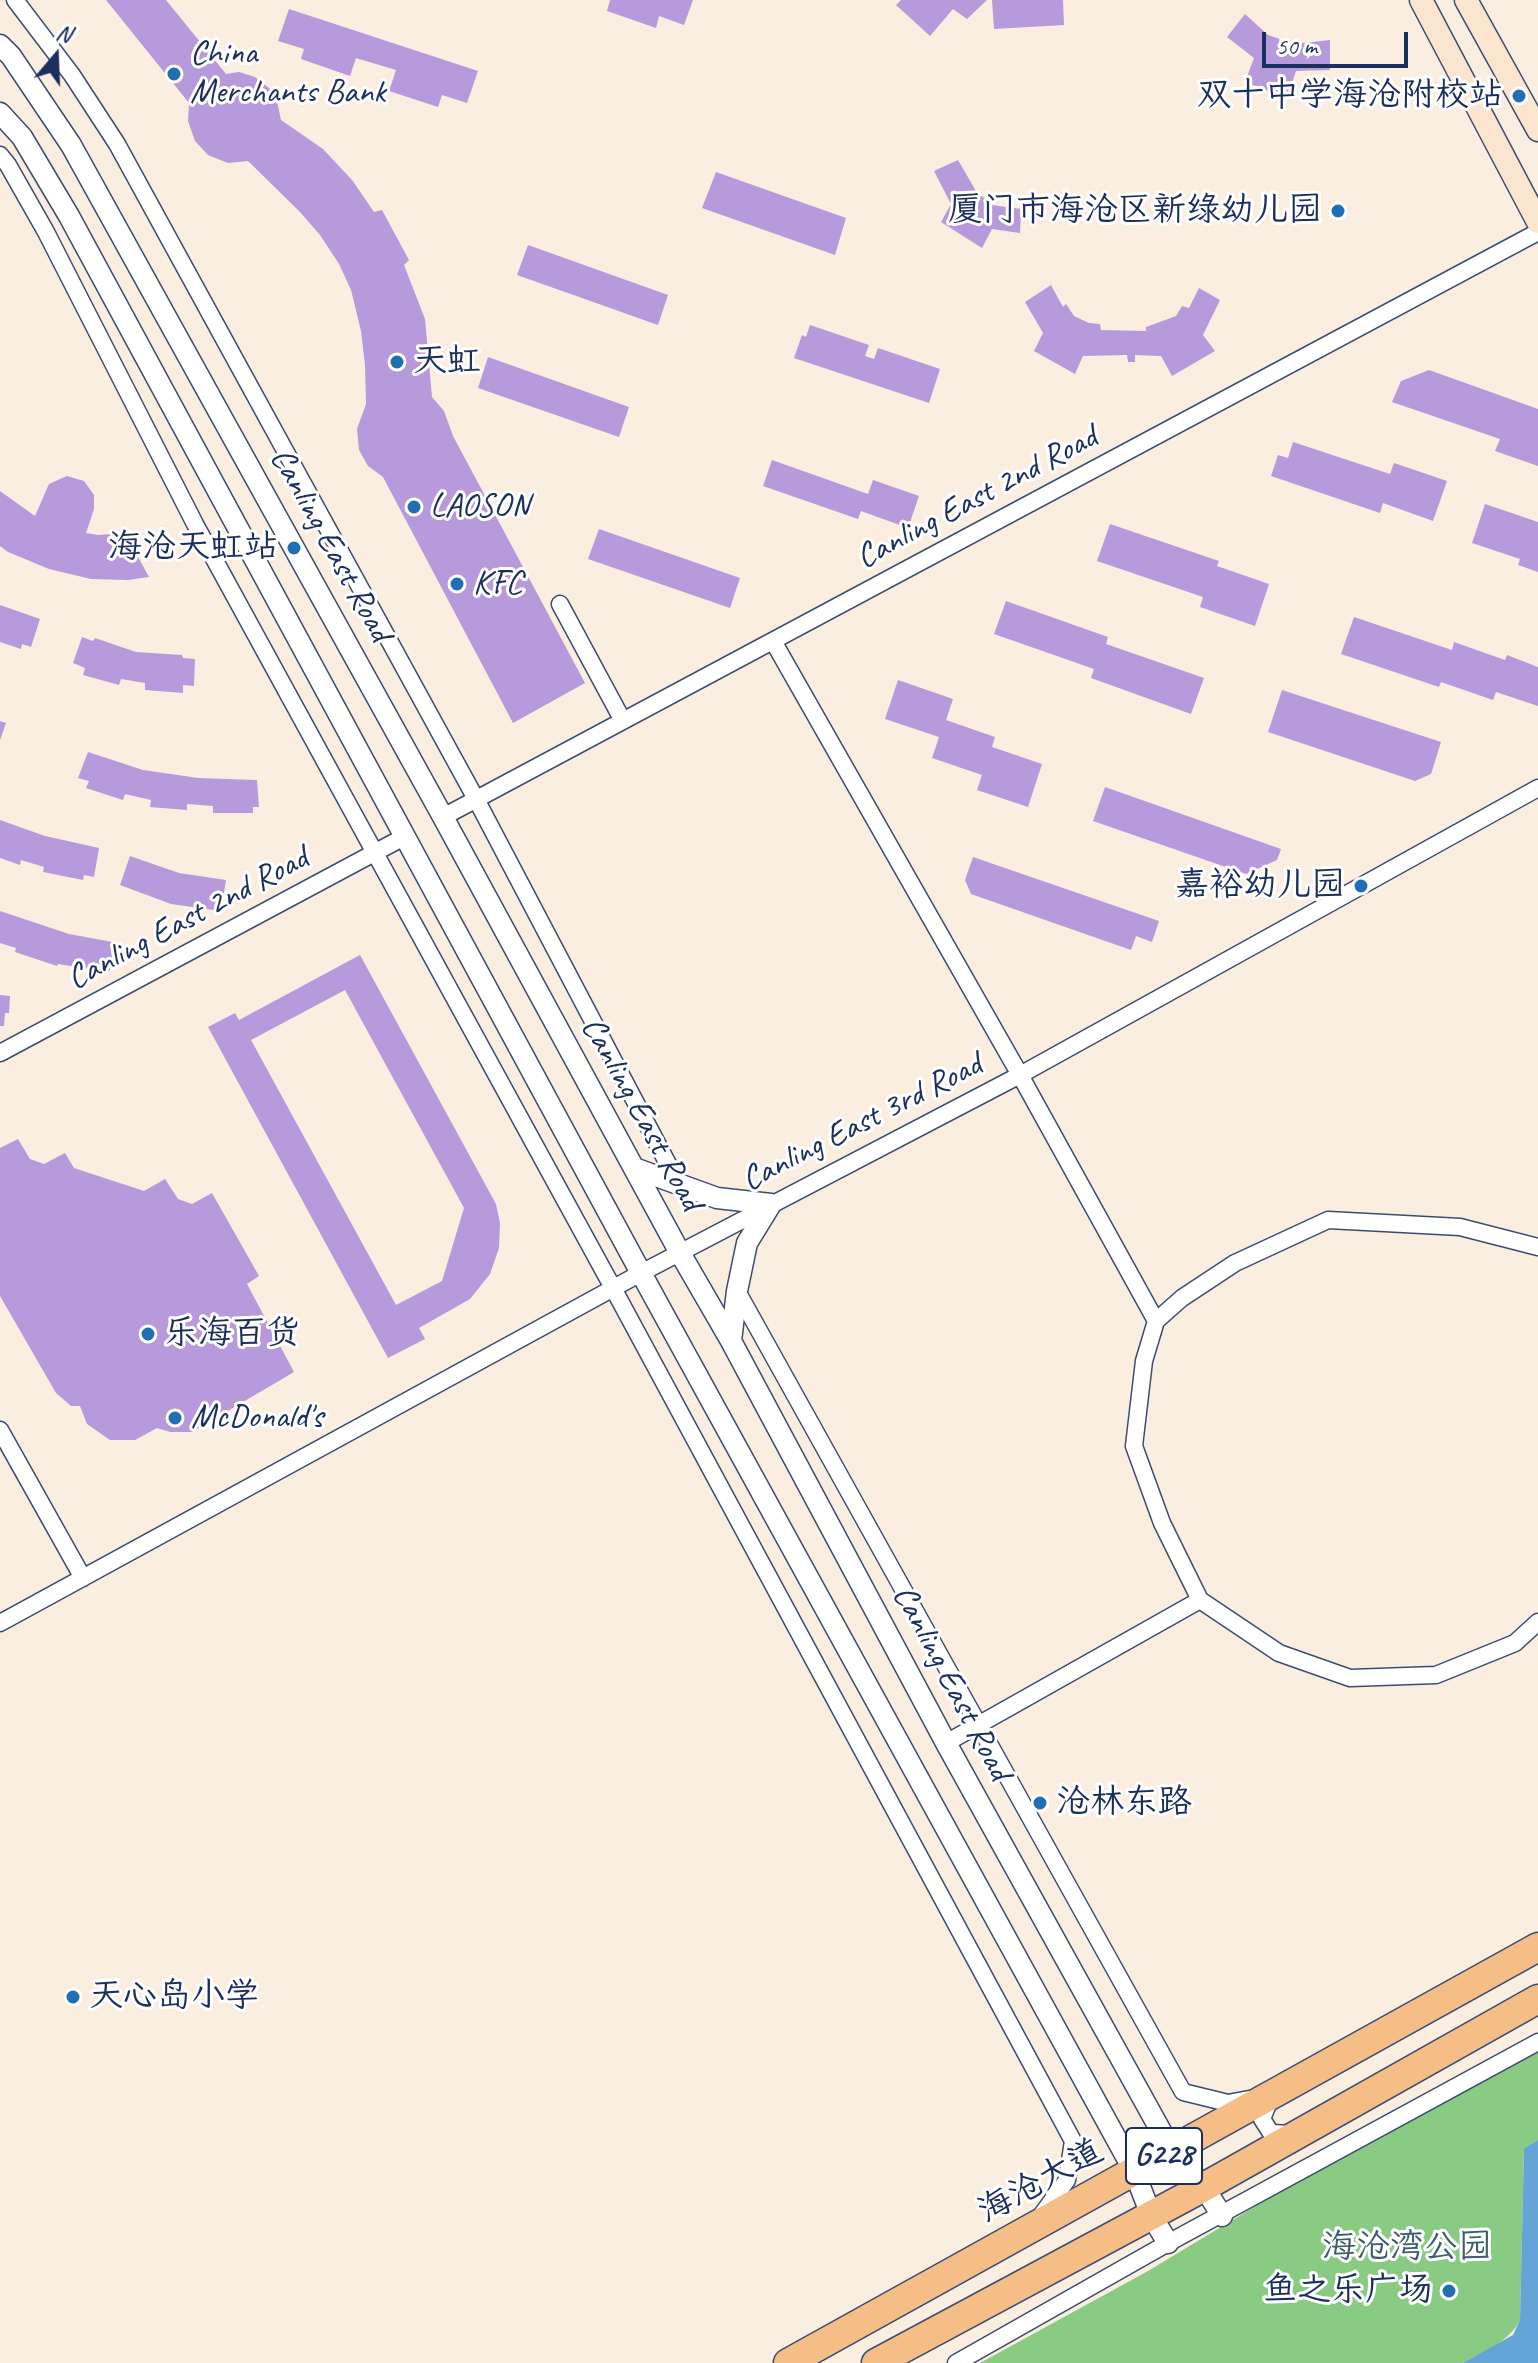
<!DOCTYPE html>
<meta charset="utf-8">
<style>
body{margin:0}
#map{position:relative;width:1538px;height:2363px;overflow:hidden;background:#f9eedf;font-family:Caveat,sans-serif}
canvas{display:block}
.north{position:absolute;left:16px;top:16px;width:80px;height:80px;-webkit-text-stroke:6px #fff;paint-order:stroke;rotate:19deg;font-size:22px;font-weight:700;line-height:32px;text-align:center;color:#1b2f5e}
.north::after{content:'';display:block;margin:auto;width:28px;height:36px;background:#1b2f5e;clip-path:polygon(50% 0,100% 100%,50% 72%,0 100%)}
.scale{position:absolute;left:1262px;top:32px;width:146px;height:36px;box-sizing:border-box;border:4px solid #1b2f5e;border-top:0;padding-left:10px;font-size:24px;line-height:28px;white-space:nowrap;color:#1b2f5e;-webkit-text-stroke:6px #fff;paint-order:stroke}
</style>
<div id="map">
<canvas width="1538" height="2363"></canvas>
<div class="north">N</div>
<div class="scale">50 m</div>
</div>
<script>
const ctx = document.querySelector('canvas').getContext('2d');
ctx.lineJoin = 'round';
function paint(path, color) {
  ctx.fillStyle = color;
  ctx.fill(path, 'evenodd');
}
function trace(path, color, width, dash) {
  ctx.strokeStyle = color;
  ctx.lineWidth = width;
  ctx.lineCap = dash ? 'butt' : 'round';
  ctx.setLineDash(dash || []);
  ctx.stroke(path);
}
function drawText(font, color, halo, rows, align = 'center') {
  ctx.font = font + ' Caveat,"LXGW WenKai TC",sans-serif';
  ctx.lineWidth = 6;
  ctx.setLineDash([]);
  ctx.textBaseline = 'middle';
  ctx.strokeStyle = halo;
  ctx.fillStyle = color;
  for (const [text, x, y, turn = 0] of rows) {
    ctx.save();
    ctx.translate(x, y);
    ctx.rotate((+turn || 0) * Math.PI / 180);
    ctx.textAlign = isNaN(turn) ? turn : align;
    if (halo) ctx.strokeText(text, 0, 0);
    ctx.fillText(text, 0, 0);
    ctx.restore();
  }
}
paint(new Path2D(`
 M1538,2046V2140L1524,2148L1520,2320C1509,2342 1485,2351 1463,2363H980L1148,2271L1392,2124Z`), '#8acb83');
paint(new Path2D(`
 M1538,2140V2363H1463L1513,2335L1520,2320L1524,2148Z`), '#65a4d7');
paint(new Path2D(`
 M106,0H166L226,74L239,72L255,77L269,88L277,101L281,120L323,149L352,180L374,212L382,210L409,260L404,265L425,319L432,397L444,411L453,436L585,683L513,723L383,477L368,466L359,450L357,429L366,404L365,365L361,331L351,290L339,264L320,235L300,212L248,161L228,163L208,155L195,141L188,121L189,103Z
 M610,0H693L684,25L659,16L656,28L607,11Z
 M901,0H987L967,19L953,9L930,36L896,5Z
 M992,0H1063L1064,25L994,29Z
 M289,9L478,71L467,103L442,95L438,107L389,91L396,70L356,58L350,76L301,59L304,49L278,41Z
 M1245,14L1268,35L1295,44L1330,40V70L1296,71L1287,98L1245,82L1254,58L1227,37Z
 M958,160L976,191L992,205L1021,209L1020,233L992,229L982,248L941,222L951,204L934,171Z
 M716,172L846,218L835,255L702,208Z
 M528,245L668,295L658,325L517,275Z
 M1051,285L1063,307L1066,304L1074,316L1089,323L1100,324L1101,330L1146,331V327L1176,316L1182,306L1189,308L1199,288L1220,300L1203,335L1215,351L1172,376L1161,356L1135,355V362H1128L1127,355L1083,356L1075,374L1034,351L1043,333L1025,302Z
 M810,325L869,345L865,356L874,359L878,348L940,369L929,403L794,358L802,335L806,337Z
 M488,357L629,407L619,437L478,388Z
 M1429,370L1538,409V466L1495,451L1500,439L1392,402L1401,381Z
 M1293,442L1390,474L1394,463L1447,481L1433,521L1383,503L1380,513L1271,476L1278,455L1288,458Z
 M772,460L868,494L873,480L919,496L908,528L861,511L858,519L763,486Z
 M67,476L84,481L94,495V509L86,533L98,535L125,533L149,577L128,580L91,579L49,569L8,552L0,546V491L35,516L49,484Z
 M1485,504L1538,522V572L1518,565L1520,559L1472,543Z
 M1110,524L1219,561L1217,566L1269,584L1255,626L1200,607L1203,597L1097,561Z
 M599,529L740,578L730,608L588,559Z
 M1006,601L1108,637L1106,644L1204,678L1191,714L1091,678L1094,669L994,634Z
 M0,605L40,619L31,647L22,644L21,649L0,642Z
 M1354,617L1452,650L1454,642L1505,660L1507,655L1538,667V706L1496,692L1493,700L1441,682L1439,687L1341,654Z
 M82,637L93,641L95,638L136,652L182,655L183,658L195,659L194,686L183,685V693L145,690V683L121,679L119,685L83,675L85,668L73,663Z
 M898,680L953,699L946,720L995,737L992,747L1042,764L1028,807L977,790L982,775L932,758L939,737L885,719Z
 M1282,690L1441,742L1431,774L1415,781L1268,732Z
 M0,721L6,723L0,740Z
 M88,752L143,770L198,778L257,780L259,807H253V813H213V806L187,804V810L150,807L151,800L125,794L123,800L86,788L89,781L78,778Z
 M1105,787L1281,849L1277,860L1246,874L1093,821Z
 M0,820L45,836L99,848L94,877L84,875L83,880L43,872L44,867L21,860L20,865L0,858Z
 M130,856L179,873L226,880L221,911L171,904L120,885Z
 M973,857L1159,921L1152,942L1136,936L1131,950L971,894L965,880Z
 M0,911L69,934L118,943L109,972L58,964L57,966L15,952L16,948L0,943Z
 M360,955L496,1204L500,1223L499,1248L490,1274L470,1299L419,1328L425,1339L388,1358L208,1027L235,1013L239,1020ZM345,990L464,1208L442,1281L396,1305L251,1040Z
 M0,995L10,996L9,1013H5L4,1026H0Z
 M18,1139L30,1159L44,1164L65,1153L74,1168L144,1191L165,1179L178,1199L192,1204L212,1193L259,1276L247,1284L294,1372L192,1432H170L157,1428L135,1440H110L87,1424L80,1406H71L56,1393L0,1296V1148Z`), '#b69adc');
const minor = new Path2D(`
 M15,0L72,75L117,144L476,799L679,1185
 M0,155L8,165L46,232L195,524L613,1288L1073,2141L1067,2180L1040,2217
 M560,604L623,721
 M773,641L1020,1075L1156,1321
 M443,817L1538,232
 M0,1053L404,837
 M1538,1247L1460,1227L1328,1220L1235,1263L1182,1298L1156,1321L1144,1361L1134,1446L1162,1523L1200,1600L1279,1653L1350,1678L1436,1675L1515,1643L1538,1622
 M737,1291L1183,2092L1228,2103L1249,2099
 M0,1430L83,1578
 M0,1623L641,1273L1020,1075L1538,788
 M946,1743L1200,1600
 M1271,2097L1262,2119L1271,2133L1291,2134
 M956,2363L1168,2243L1538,2042`);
const tertiary = new Path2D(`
 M0,45L11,56L71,145L443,817L680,1253L731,1341L946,1743L1172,2151L1204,2187L1222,2216
 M0,113L22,137L69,216L641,1273L1134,2171L1151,2215L1168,2243
 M634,1168L717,1198L771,1204L747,1243L737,1291L731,1341`);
const secondary = new Path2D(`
 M1421,0L1538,222
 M1466,0L1538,130`);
const trunk = new Path2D(`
 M788,2363L1538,1947
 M876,2363L1204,2187L1538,1999`);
trace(minor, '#3c4c71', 19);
trace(tertiary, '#3c4c71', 23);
trace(secondary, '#3c4c71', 25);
trace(trunk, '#3c4c71', 31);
trace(minor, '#fff', 16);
trace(tertiary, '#fff', 20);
trace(secondary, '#fbe5cf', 22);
trace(trunk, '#f6be87', 28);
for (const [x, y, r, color] of [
 [174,74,8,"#1f6fb2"],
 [1519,96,8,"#1f6fb2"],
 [1338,211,8,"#1f6fb2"],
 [397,362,8,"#1f6fb2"],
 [414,507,8,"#1f6fb2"],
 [294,548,8,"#1f6fb2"],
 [457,584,8,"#1f6fb2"],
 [1361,886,8,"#1f6fb2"],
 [148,1334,8,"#1f6fb2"],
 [175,1418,8,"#1f6fb2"],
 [1040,1803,8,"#1f6fb2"],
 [73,1997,8,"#1f6fb2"],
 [1449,2291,8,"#1f6fb2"]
]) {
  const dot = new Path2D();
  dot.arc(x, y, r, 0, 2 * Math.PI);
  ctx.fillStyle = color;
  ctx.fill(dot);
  trace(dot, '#fff', 3);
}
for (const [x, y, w] of [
 [1164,2156,76]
]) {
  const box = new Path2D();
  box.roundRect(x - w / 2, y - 28, w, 56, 6);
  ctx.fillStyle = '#fff';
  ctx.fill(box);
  trace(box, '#1b2f5e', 2);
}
drawText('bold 32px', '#1b2f5e', null, [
 ["G228",1164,2156]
]);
drawText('34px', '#1b2f5e', '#fff', [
 ["China",190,54],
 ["Merchants Bank",190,93],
 ["双十中学海沧附校站",1503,96,"right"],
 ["厦门市海沧区新绿幼儿园",1322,211,"right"],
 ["天虹",413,362],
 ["LAOSON",430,507],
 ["海沧天虹站",278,548,"right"],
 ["KFC",473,584],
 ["嘉裕幼儿园",1345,886,"right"],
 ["乐海百货",164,1334],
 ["McDonald's",191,1418],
 ["沧林东路",1056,1803],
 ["天心岛小学",89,1997],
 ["鱼之乐广场",1433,2291,"right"]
], 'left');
drawText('34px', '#1b2f5e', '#fff', [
 ["Canling East 2nd Road",977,498,-28],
 ["Canling East Road",330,545,61],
 ["Canling East 2nd Road",188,919,-28],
 ["Canling East Road",641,1114,61],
 ["Canling East 3rd Road",862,1123,-27],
 ["Canling East Road",951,1683,62],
 ["海沧大道",1041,2182,-29]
]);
drawText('34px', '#3c5e69', '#fff', [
 ["海沧湾公园",1407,2248]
]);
</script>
